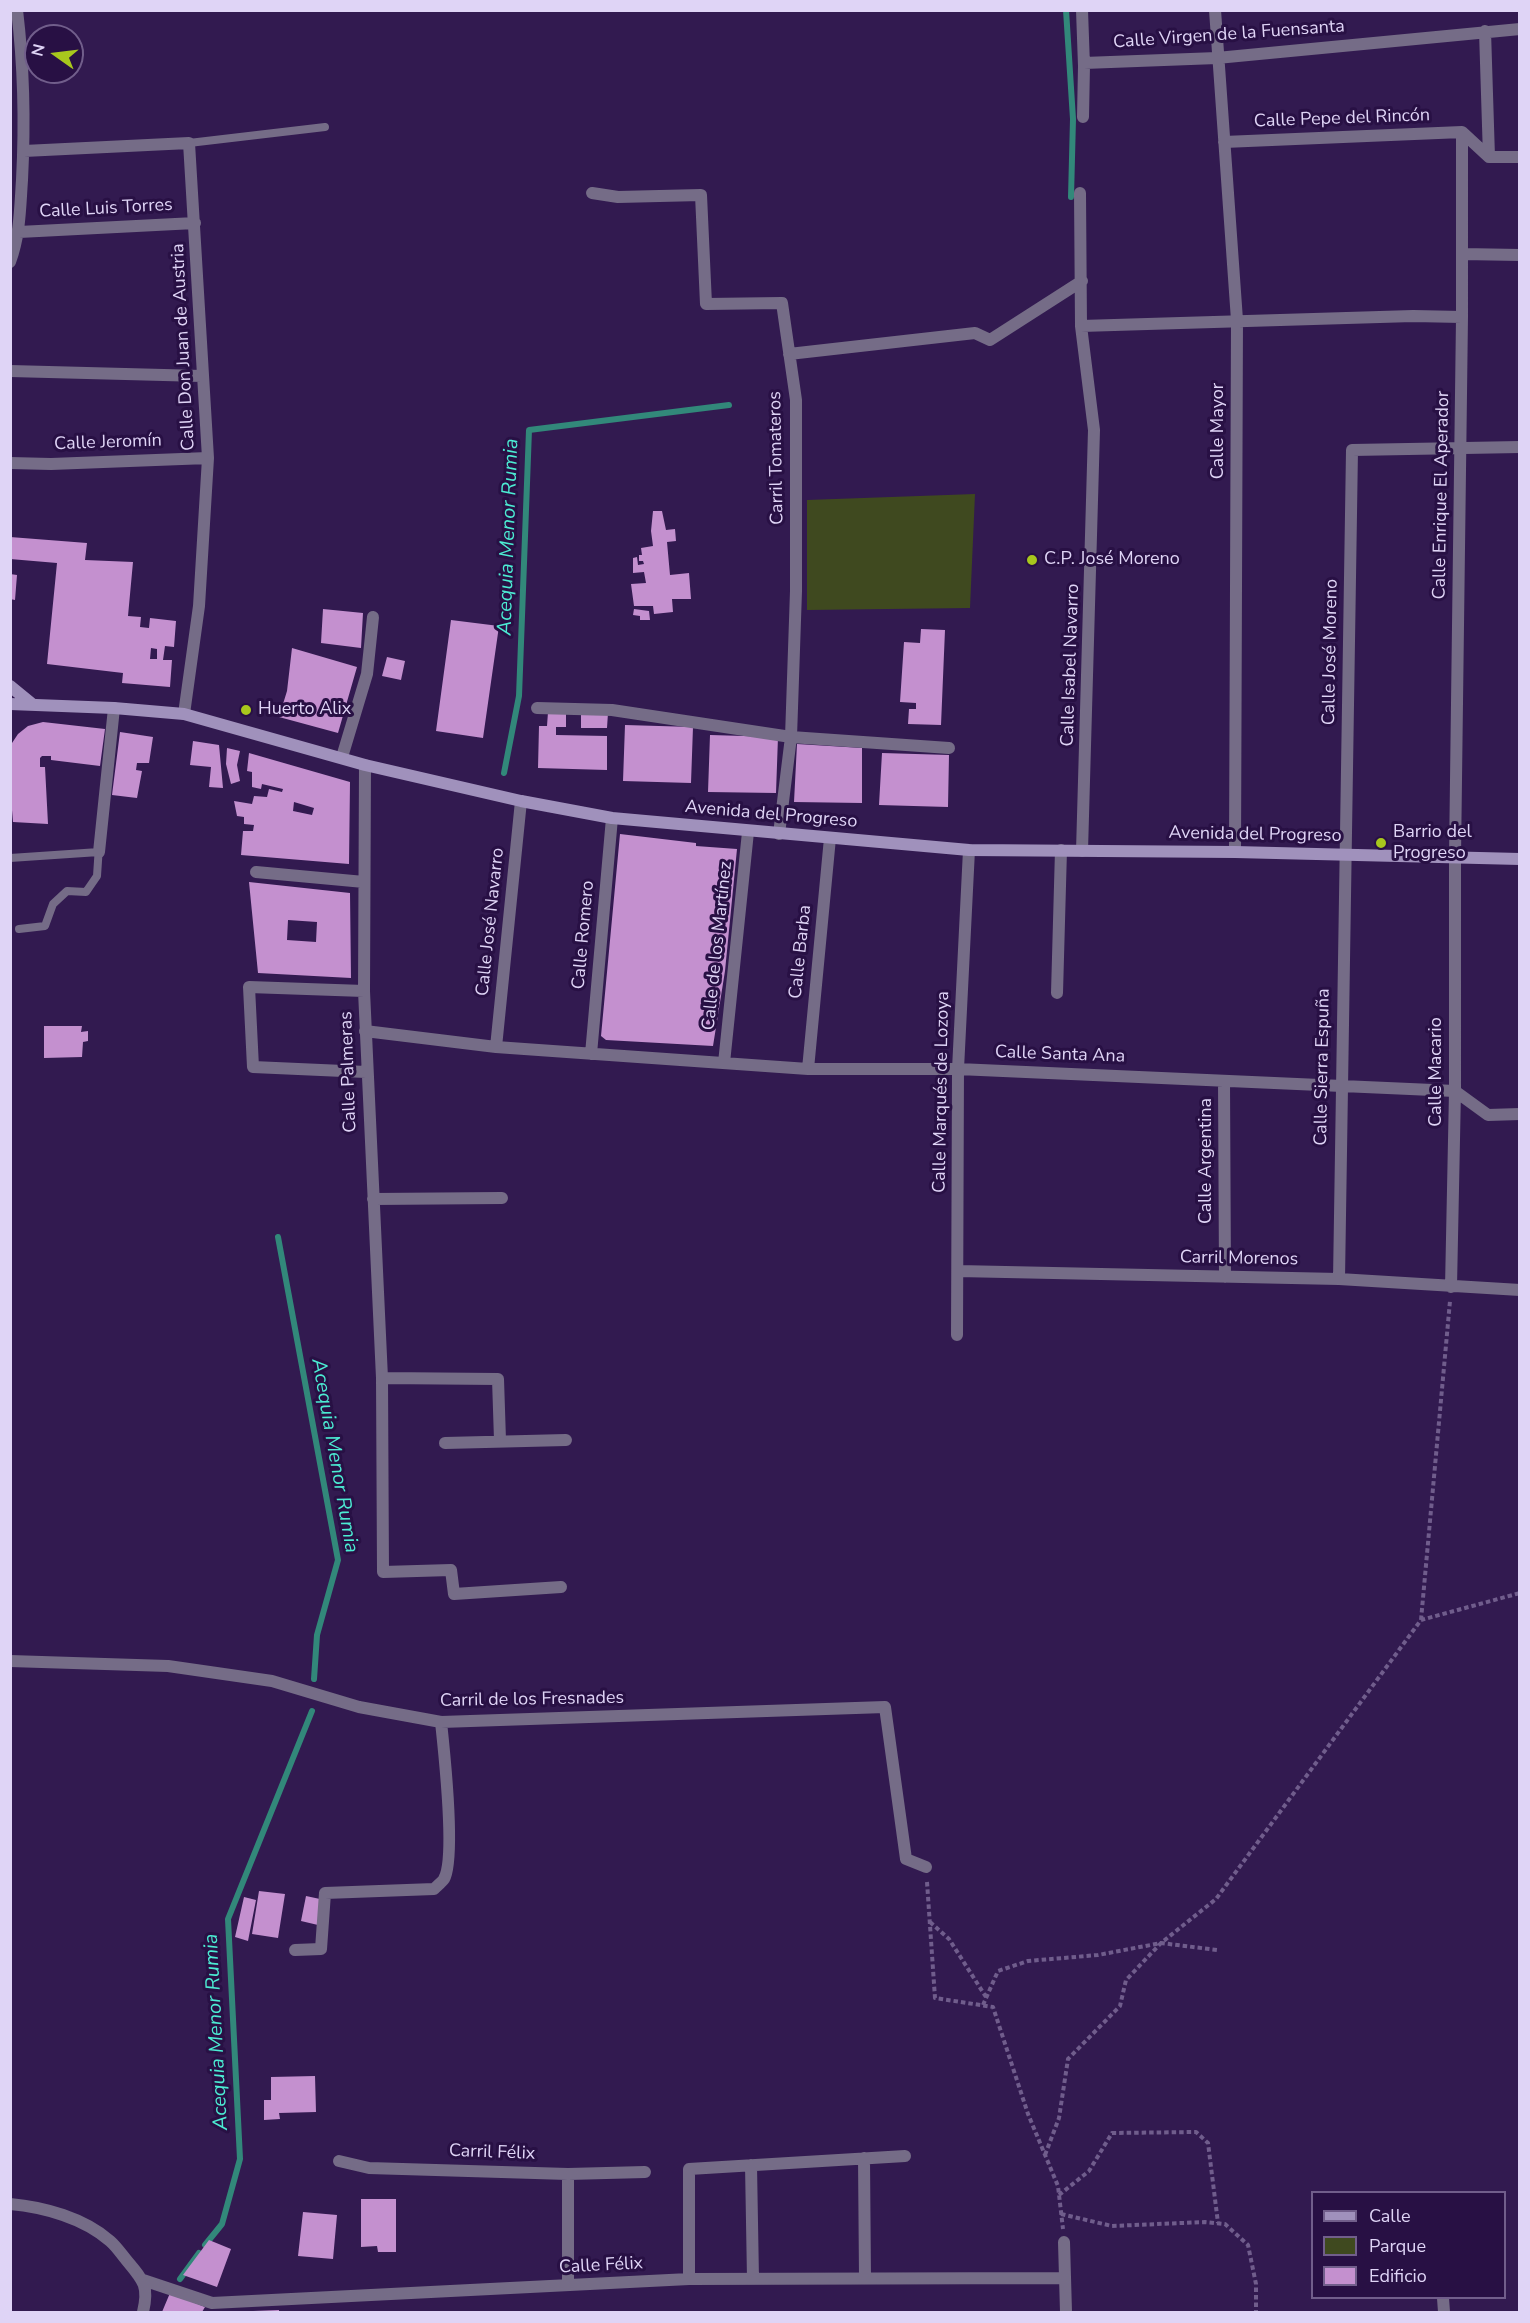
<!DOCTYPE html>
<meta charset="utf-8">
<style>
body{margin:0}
#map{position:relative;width:1530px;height:2323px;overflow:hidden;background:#321a50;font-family:"Nunito Sans",sans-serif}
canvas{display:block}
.frame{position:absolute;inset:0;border:12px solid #dfd4f6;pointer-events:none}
.legend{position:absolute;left:1311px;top:2191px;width:195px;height:108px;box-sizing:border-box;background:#281044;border:2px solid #715e8b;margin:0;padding:8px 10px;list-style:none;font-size:18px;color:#dfd4f6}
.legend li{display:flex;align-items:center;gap:12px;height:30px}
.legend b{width:30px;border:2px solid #715e8b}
.north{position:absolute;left:24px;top:24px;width:60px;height:60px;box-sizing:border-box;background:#281044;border:2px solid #715e8b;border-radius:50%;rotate:284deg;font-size:16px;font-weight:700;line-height:24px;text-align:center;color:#dfd4f6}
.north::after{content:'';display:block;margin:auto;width:21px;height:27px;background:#a8c71d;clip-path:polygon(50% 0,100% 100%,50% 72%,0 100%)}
</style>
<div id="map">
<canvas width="1530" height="2323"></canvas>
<div class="frame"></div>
<ul class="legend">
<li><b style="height:8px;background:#a091bc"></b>Calle</li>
<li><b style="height:16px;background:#3f491f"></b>Parque</li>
<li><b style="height:16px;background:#c490cf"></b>Edificio</li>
</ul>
<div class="north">N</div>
</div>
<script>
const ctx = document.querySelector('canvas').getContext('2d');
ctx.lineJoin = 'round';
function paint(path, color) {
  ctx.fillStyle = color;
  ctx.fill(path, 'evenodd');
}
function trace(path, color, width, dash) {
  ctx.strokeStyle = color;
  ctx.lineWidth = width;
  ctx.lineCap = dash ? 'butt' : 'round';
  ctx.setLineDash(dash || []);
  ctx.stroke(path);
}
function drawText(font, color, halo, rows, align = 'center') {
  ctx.font = font + ' "Nunito Sans",sans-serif';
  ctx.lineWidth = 6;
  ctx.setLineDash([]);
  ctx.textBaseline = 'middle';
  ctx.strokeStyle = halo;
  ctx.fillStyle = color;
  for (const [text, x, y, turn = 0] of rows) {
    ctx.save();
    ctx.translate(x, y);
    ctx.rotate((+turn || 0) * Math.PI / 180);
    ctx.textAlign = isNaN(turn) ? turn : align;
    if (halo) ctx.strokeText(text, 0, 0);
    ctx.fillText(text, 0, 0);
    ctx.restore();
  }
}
paint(new Path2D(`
 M975,494L970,608L807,610V500Z`), '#3f491f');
trace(new Path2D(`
 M1066,10L1073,119L1071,197
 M504,773L519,696L529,430L729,405
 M278,1237L338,1560L317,1635L314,1679
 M205,2245L222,2224L240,2159L228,1919L312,1711
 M180,2279L199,2253`), '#32887a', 6);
paint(new Path2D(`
 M653,511H662L666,530L675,529L676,541L667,542L670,575L689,573L691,599H672L673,612L654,614L653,606H634L631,584L646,583L644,572L633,573V558L637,557L638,565L644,564L643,561H639V555H642L641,548L653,546L651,531Z
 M10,537L87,543L85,560L133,562L128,616L141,617L140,627L149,628L150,618L176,621L174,647L165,646L163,660H172L170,687L122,683L123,673L47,664L57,563L10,559ZM151,648L157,649V659H150Z
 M10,574L17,575L15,600L10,599Z
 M323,609L363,613L361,648L321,643Z
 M634,609L649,611L650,620H640V616L633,615Z
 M451,620L499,626L483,738L436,731Z
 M921,629L945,630L941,725L908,724L909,709H916V703L900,702L904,642L920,643Z
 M292,648L357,667L338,733L279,717L287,691Z
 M387,657L405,661L401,680L382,676Z
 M548,712L566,713V727H556V735L607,736V770L538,768L539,726H547Z
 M581,713H608L607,728H581Z
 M43,722L105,729L100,766L51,760V756H42L40,758V767H45L48,824L13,822L10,786L12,743L18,734L28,726Z
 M625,725L693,727L691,783L623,781Z
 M120,732L153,737L149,763H137L136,770L142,771L137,798L112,795Z
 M710,735L778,737L776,793L708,792Z
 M193,741L219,745L223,788L209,787L211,767L190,765Z
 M797,744L862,748V803L794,802Z
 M227,748L240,751L237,765L240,781L231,784L226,764Z
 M249,753L350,782L349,864L241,855L243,831H253L254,825L244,824V817L237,816L234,801L252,804L254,796L267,797L269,789L282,792L283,789L262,784L261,789L252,787V772L247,771ZM294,802L314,808L312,815L293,811Z
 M882,753L949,755L948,807L879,805Z
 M620,834L696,843V846L737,849L725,971L713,1046L606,1040L601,1036Z
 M249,882L350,893L351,978L258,973ZM288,920L317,922L316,942L287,940Z
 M44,1026H82L81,1032L88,1031V1041L83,1042L82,1057L44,1058Z
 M259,1891L285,1894L278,1938L252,1934Z
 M306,1896L320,1899L318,1925L301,1921Z
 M244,1897L256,1900L248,1941L235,1937Z
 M315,2076L316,2112L279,2113L280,2119L264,2120V2100H271V2077Z
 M361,2199H396V2252H378L377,2246L361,2247Z
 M303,2212L337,2215L333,2259L298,2256Z
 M209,2240L231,2249L217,2287L183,2275Z
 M170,2293L205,2307L202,2312H162Z
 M279,2310V2312H253V2311Z`), '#c490cf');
trace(new Path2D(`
 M1421,1620L1450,1301
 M927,1882L935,1998L993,2007L1028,2114L1058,2186L1063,2229
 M930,1922L949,1939L986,1997
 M983,2005L998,1971L1028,1961L1098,1955L1161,1943L1217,1950
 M1045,2155L1059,2118L1068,2059L1120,2006L1126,1980L1161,1943L1216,1899L1421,1620L1520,1593
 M1059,2195L1089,2171L1112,2133L1196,2132L1208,2143L1218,2223
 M1061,2214L1112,2226L1205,2222L1225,2224L1248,2245L1256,2284V2312`), '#705d8c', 4, [4.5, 3]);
trace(new Path2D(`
 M189,143L325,127
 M10,858L99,852
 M19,929L45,926L53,904L67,891L86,892L97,876L99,846`), '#756c87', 8);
trace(new Path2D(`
 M1082,10L1084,66L1083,117
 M1215,10L1237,320L1235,852
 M1485,31L1489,157
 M1084,63L1217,58L1520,29
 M1462,132L1489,157H1520
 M1224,142L1462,132
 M24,151L189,143L208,458L199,606L184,714
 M592,193L618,197L701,195L706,304L782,303L796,400V591L791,737L779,834
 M1080,193L1081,326L1094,430L1082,851
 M19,232L195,223
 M1462,254L1520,255
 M10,262C20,235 20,209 22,180C25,123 24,68 17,10
 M1081,326L1413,316L1462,317
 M789,354L975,333L990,340L1082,281
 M10,371L202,376
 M10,463L51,464L208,458
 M537,708L612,710L791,737L949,748
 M342,757L367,674L373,617
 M365,765L364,991L382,1378L383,1572L451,1570L454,1594L561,1587
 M99,852L114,708
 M256,872L364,882
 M364,991L249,987L253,1067L366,1072
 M1057,993L1061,850
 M365,1031L496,1047L808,1069H958L1455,1091L1488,1115L1520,1114
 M496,1047L521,801
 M591,1054L612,818
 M724,1063L748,832
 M808,1069L830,838
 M1224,1081L1225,1277
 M373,1199L502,1198
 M958,1271L1339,1279L1520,1290
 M1339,1279L1352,450L1520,447
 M1451,1287L1455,1091V857L1462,317V132
 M957,1335L958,1069L969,850
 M382,1378L498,1379L500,1440
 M445,1443L566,1440
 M10,1661L168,1666L272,1681L359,1707L441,1722L885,1707L906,1859L926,1867
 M295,1950L321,1949L325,1893L434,1889C437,1886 442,1882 444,1879C456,1858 444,1750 441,1722
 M864,2158L865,2278
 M339,2161L369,2168L568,2174L645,2172
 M751,2165L753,2279
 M10,2204C44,2207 84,2218 110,2241C117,2247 122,2255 128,2262C144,2281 149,2287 143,2312
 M1064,2242L1066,2312
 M689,2279V2169L905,2156
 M143,2280L212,2303L689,2279L1065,2278
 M568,2285V2174
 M1443,2298L1444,2312`), '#756c87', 12);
trace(new Path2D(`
 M10,686L32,704
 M10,704L114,708L184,714L365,765L521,801L612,818L969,850L1235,852L1520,859`), '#a091bc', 12);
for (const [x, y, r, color] of [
 [1032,560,6,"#a8c71d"],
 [246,710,6,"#a8c71d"],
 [1381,843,6,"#a8c71d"]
]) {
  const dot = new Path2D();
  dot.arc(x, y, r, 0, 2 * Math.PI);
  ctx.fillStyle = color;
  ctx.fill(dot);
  trace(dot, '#281044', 2);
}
drawText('18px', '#dfd4f6', '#281044', [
 ["Calle Virgen de la Fuensanta",1229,35,-4],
 ["Calle Pepe del Rincón",1342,119,-2],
 ["Calle Luis Torres",106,209,-3],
 ["Calle Don Juan de Austria",184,347,-93],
 ["Calle Mayor",1219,431,-90],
 ["Calle Jeromín",108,443,-2],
 ["Carril Tomateros",777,458,-91],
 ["Calle Enrique El Aperador",1442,495,-89],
 ["Calle José Moreno",1331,652,-89],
 ["Calle Isabel Navarro",1071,665,-88],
 ["Avenida del Progreso",771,815,5],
 ["Avenida del Progreso",1255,835,1],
 ["Calle José Navarro",491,922,-84],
 ["Calle Romero",584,935,-85],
 ["Calle de los Martínez",718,946,-84],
 ["Calle Barba",801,952,-84],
 ["Calle Santa Ana",1060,1055,2],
 ["Calle Sierra Espuña",1323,1067,-89],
 ["Calle Palmeras",349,1072,-92],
 ["Calle Macario",1437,1072,-90],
 ["Calle Marqués de Lozoya",942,1092,-89],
 ["Calle Argentina",1207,1161,-90],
 ["Carril Morenos",1239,1259,1],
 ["Carril de los Fresnades",532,1700,-1],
 ["Carril Félix",492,2153,2],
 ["Calle Félix",601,2266,-3]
]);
drawText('18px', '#dfd4f6', '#281044', [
 ["C.P. José Moreno",1044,560],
 ["Huerto Alix",258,710],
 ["Barrio del",1393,833],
 ["Progreso",1393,854]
], 'left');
drawText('italic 20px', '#4cecd3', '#281044', [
 ["Acequia Menor Rumia",509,537,-88],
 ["Acequia Menor Rumia",334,1456,80],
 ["Acequia Menor Rumia",217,2032,-93]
]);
</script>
